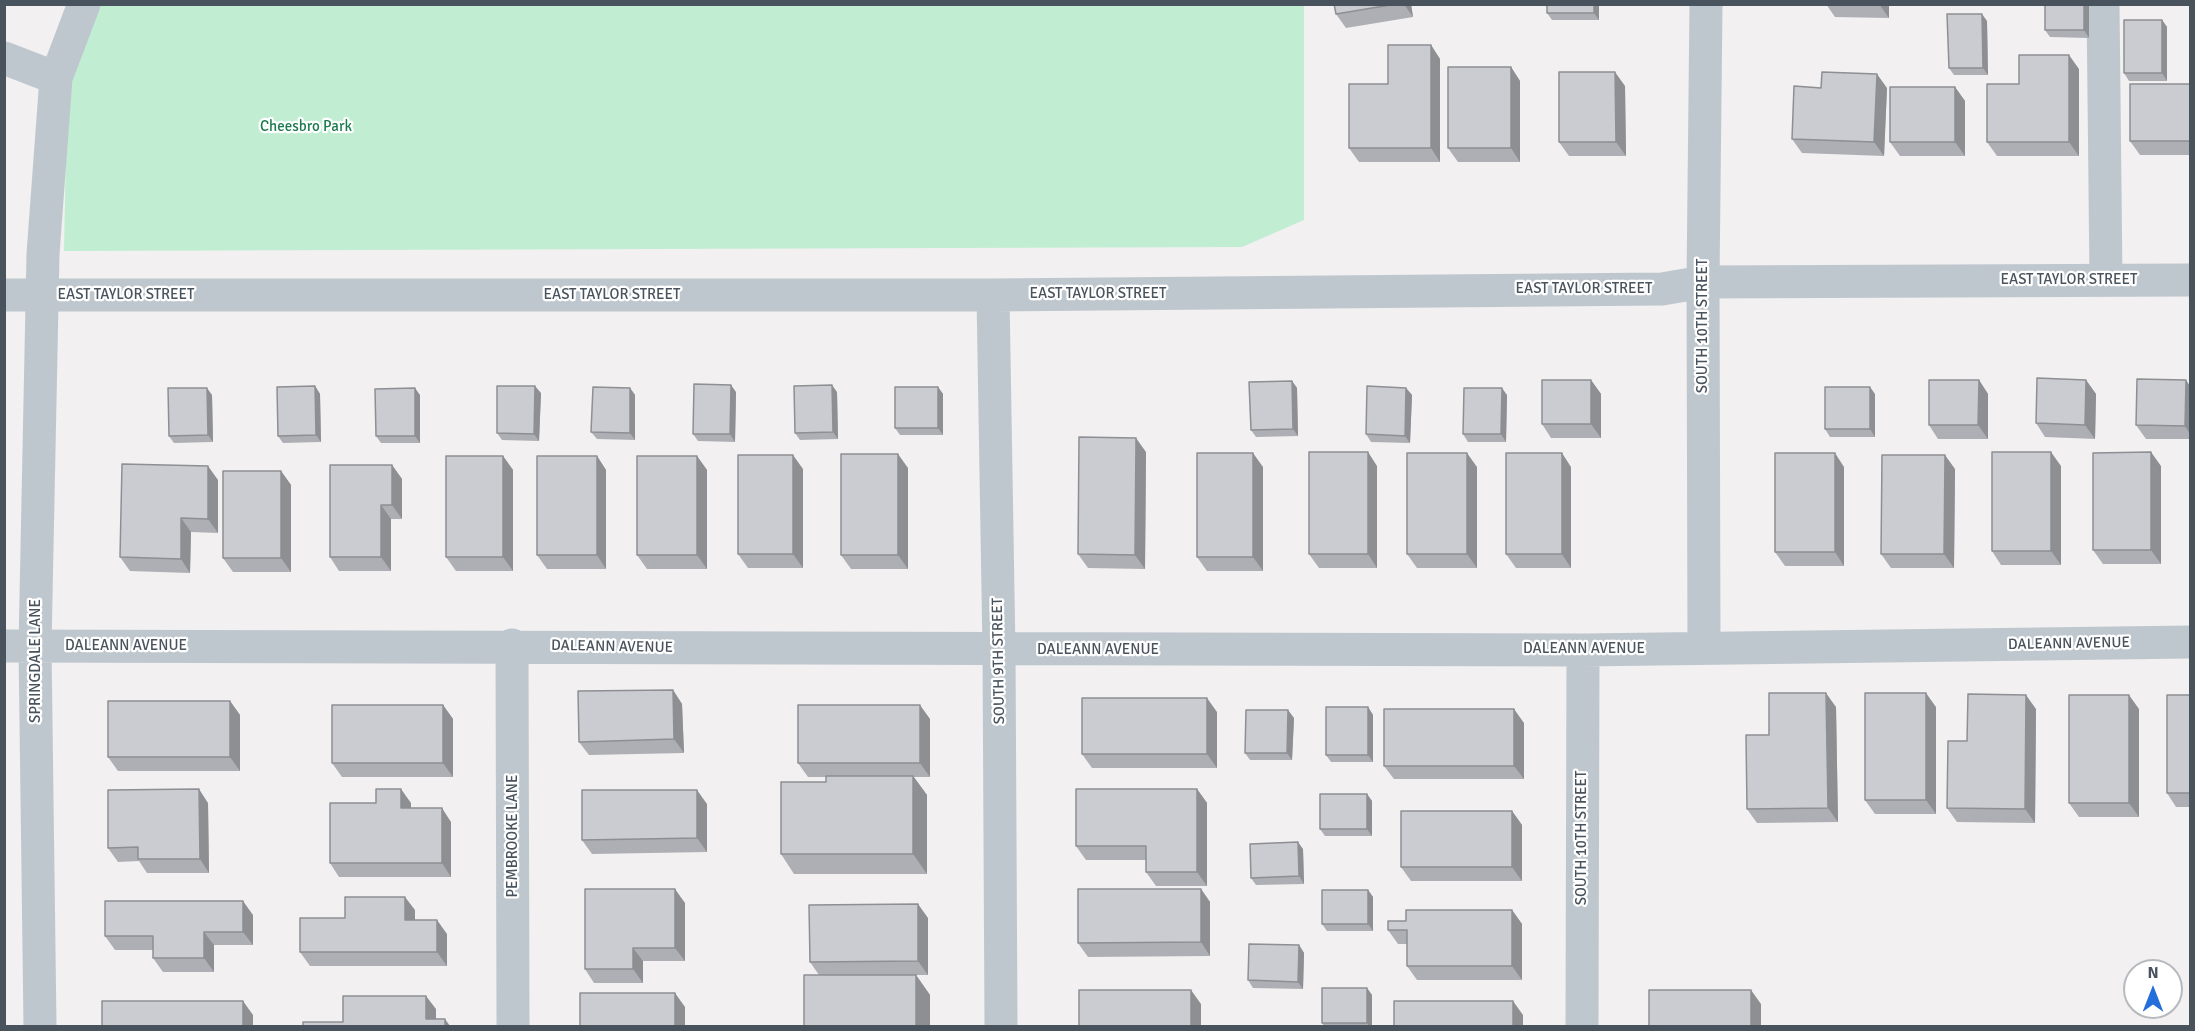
<!DOCTYPE html>
<style>
body{margin:0}
#map{position:relative;width:2195px;height:1031px;overflow:hidden;background:#f2f0f0;font-family:Signika,sans-serif}
canvas{display:block}
.frame{position:absolute;inset:0;border:6px solid #49535d;pointer-events:none}
.north{position:absolute;left:2123px;top:959px;width:60px;height:60px;box-sizing:border-box;background:#fff;border:2px solid #b6babe;border-radius:50%;rotate:0deg;font-size:16px;font-weight:700;line-height:24px;text-align:center;color:#49535d}
.north::after{content:'';display:block;margin:auto;width:21px;height:27px;background:#236eda;clip-path:polygon(50% 0,100% 100%,50% 72%,0 100%)}
</style>
<div id="map">
<canvas width="2195" height="1031"></canvas>
<div class="frame"></div>
<div class="north">N</div>
</div>
<script>
const ctx = document.querySelector('canvas').getContext('2d');
ctx.lineJoin = 'round';
function paint(path, color) {
  ctx.fillStyle = color;
  ctx.fill(path, 'evenodd');
}
function trace(path, color, width, dash) {
  ctx.strokeStyle = color;
  ctx.lineWidth = width;
  ctx.lineCap = dash ? 'butt' : 'round';
  ctx.setLineDash(dash || []);
  ctx.stroke(path);
}
function drawText(font, color, halo, rows, align = 'center') {
  ctx.font = font + ' Signika,sans-serif';
  ctx.lineWidth = 4.5;
  ctx.setLineDash([]);
  ctx.textBaseline = 'middle';
  ctx.strokeStyle = halo;
  ctx.fillStyle = color;
  for (const [text, x, y, turn = 0] of rows) {
    ctx.save();
    ctx.translate(x, y);
    ctx.rotate((+turn || 0) * Math.PI / 180);
    ctx.textAlign = isNaN(turn) ? turn : align;
    if (halo) ctx.strokeText(text, 0, 0);
    ctx.fillText(text, 0, 0);
    ctx.restore();
  }
}
paint(new Path2D(`
 M92,5H1304V220L1242,247L64,251L68,54Z`), '#c1edd3');
trace(new Path2D(`
 M2103,4L2106,280
 M4,58L56,78
 M4,295H993L1662,289L1703,282L2190,280
 M993,295L999,651L1001,1026
 M512,645L513,1026
 M4,646L1583,650L2190,642
 M1704,648L1703,282L1706,4
 M40,1026L35,646L43,254L56,78L84,4
 M1582,1026L1583,650`), '#bfc7ce', 33);
paint(new Path2D(`
 M1334,4H1411L1413,17L1346,28L1336,14Z
 M1599,4V20H1552L1547,13Z
 M1826,4H1889V18L1835,17Z
 M2089,4V38L2050,37L2045,30Z
 M2162,20L2167,27V81H2129L2124,73Z
 M1987,21L1988,75H1954L1949,68Z
 M1431,45L1440,59V162H1359L1349,148L1388,84Z
 M1511,67L1520,81V162H1458L1448,148Z
 M2079,69V156H1997L1987,142Z
 M2190,84V155H2140L2130,141Z
 M1625,86L1626,156H1569L1559,142Z
 M1955,87L1965,101V156H1900L1890,142Z
 M1821,88H1887L1884,156L1802,153L1792,139Z
 M1591,380L1601,394V438H1551L1542,424Z
 M1979,380L1988,394V439H1938L1929,425Z
 M2086,380L2096,394L2095,439L2045,437L2036,423Z
 M1292,381L1297,388L1298,436L1256,437L1251,430Z
 M315,386L320,394L321,442L283,443L278,436Z
 M2190,386V439H2146L2136,425Z
 M938,387L943,394V435H900L895,428Z
 M630,388L635,395V440L597,439L591,432Z
 M1406,388L1412,395L1410,443L1371,442L1366,434Z
 M736,392L735,442L698,441L693,434Z
 M837,392L838,439L800,440L795,433Z
 M541,393L539,441L502,440L497,433Z
 M1875,394V437H1830L1825,429Z
 M212,395L213,442L174,443L169,436Z
 M420,395V443H381L376,436Z
 M1507,395L1506,442H1468L1463,434Z
 M1146,452L1145,569L1088,568L1078,554Z
 M503,456L513,470V571H456L446,557Z
 M597,456L606,470V569H547L537,555Z
 M697,456L707,470V569H647L637,555Z
 M392,465L402,479V519H391V571H339L330,557Z
 M1377,466V568H1319L1309,554Z
 M2061,466V565H2001L1992,551Z
 M2161,466V564H2103L2093,550Z
 M1263,467V571H1207L1197,557Z
 M1477,467V568H1417L1407,554Z
 M1571,467V568H1516L1506,554Z
 M1844,467V566H1785L1775,552Z
 M908,468V569H851L841,555Z
 M803,469V568H748L738,554Z
 M1955,469L1954,568H1891L1881,554Z
 M281,471L291,485V572H233L223,558Z
 M218,480V533L191,532L190,573L130,571L120,557Z
 M673,690L682,704L684,753L589,755L579,742Z
 M2190,695V807H2176L2167,793Z
 M230,701L240,715V771H118L108,757Z
 M443,705L453,719V777H342L332,763Z
 M1368,707L1373,715V762H1331L1326,755Z
 M1836,707L1838,822L1757,823L1747,809L1769,735Z
 M1936,707V814H1875L1865,800Z
 M2036,709L2035,823L1957,822L1947,808L1967,741Z
 M2139,709V817H2079L2069,803Z
 M1217,712V768H1092L1082,754Z
 M1294,718L1292,760H1250L1245,753Z
 M930,719V777H914L927,795V874H794L781,854L826,782V777H808L798,763Z
 M1524,723V779H1394L1384,766Z
 M1197,789L1207,803V886H1156L1146,872V860H1086L1076,846Z
 M1367,794L1372,801V836H1325L1320,829Z
 M208,803L209,873H147L139,861L118,862L108,848Z
 M411,803V808L451,822V877H339L330,863Z
 M707,804V852L592,854L582,840Z
 M1512,811L1522,825V881H1411L1401,867Z
 M1303,849L1304,884L1256,885L1251,878Z
 M1201,889L1210,902V956L1088,957L1078,943Z
 M1368,890L1373,897V931H1327L1322,924Z
 M685,903V961H643V983H594L585,969Z
 M415,910V920L447,934V966H310L300,952L345,918Z
 M1512,910L1522,924V980H1417L1407,966V944H1398L1388,930L1406,921Z
 M253,915V945H214V972H163L153,958V950H115L105,936Z
 M928,918V975H871H916L930,995V1026L819,975L810,962Z
 M1299,945L1304,953L1303,989L1253,988L1248,980Z
 M1367,988L1372,995V1026H1324L1322,1023Z`), '#aeafb5');
paint(new Path2D(`
 M1404,4H1411L1413,17Z
 M1594,4H1599V20L1594,13Z
 M1879,4H1889V18Z
 M2084,4H2089V38L2084,30Z
 M1982,14L1987,21L1988,75L1983,68Z
 M2162,20L2167,27V81L2162,73Z
 M1431,45L1440,59V162L1431,148Z
 M2069,55L2079,69V156L2069,142Z
 M1511,67L1520,81V162L1511,148Z
 M1615,72L1625,86L1626,156L1616,142Z
 M1877,74L1887,88L1884,156L1874,142Z
 M1955,87L1965,101V156L1955,142Z
 M1591,380L1601,394V438L1591,424Z
 M1979,380L1988,394V439L1978,425Z
 M2086,380L2096,394L2095,439L2085,425Z
 M2186,380L2190,386V434L2185,426Z
 M1292,381L1297,388L1298,436L1293,429Z
 M731,385L736,392L735,442L730,434Z
 M832,385L837,392L838,439L833,432Z
 M315,386L320,394L321,442L316,435Z
 M535,386L541,393L539,441L534,434Z
 M938,387L943,394V435L938,428Z
 M1870,387L1875,394V437L1870,429Z
 M207,388L212,395L213,442L208,435Z
 M415,388L420,395V443L415,436Z
 M630,388L635,395V440L630,433Z
 M1406,388L1412,395L1410,443L1405,436Z
 M1502,388L1507,395L1506,442L1501,434Z
 M1136,438L1146,452L1145,569L1135,555Z
 M1368,452L1377,466V568L1368,554Z
 M2051,452L2061,466V565L2051,551Z
 M2151,452L2161,466V564L2151,550Z
 M1253,453L1263,467V571L1253,557Z
 M1467,453L1477,467V568L1467,554Z
 M1562,453L1571,467V568L1562,554Z
 M1835,453L1844,467V566L1835,552Z
 M898,454L908,468V569L898,555Z
 M793,455L803,469V568L793,554Z
 M1945,455L1955,469L1954,568L1944,554Z
 M503,456L513,470V571L503,557Z
 M597,456L606,470V569L597,555Z
 M697,456L707,470V569L697,555Z
 M392,465L402,479V519L392,505Z
 M208,466L218,480V533L208,519Z
 M281,471L291,485V572L281,558Z
 M381,505L391,519V571L381,557Z
 M181,518L191,532L190,573L181,559Z
 M673,690L682,704L684,753L674,739Z
 M1826,693L1836,707L1838,822L1828,808Z
 M1926,693L1936,707V814L1926,800Z
 M2026,695L2036,709L2035,823L2025,809Z
 M2129,695L2139,709V817L2129,803Z
 M1207,698L1217,712V768L1207,754Z
 M230,701L240,715V771L230,757Z
 M443,705L453,719V777L443,763Z
 M920,705L930,719V777L920,763Z
 M1368,707L1373,715V762L1368,755Z
 M1514,709L1524,723V779L1514,766Z
 M1288,710L1294,718L1292,760L1287,753Z
 M913,776L927,795V874L913,854Z
 M199,789L208,803L209,873L200,859Z
 M401,789L411,803V822L401,808Z
 M1197,789L1207,803V886L1197,872Z
 M697,790L707,804V852L697,838Z
 M1367,794L1372,801V836L1367,829Z
 M442,808L451,822V877L442,863Z
 M1512,811L1522,825V881L1512,867Z
 M1298,842L1303,849L1304,884L1299,876Z
 M675,889L685,903V961L675,948Z
 M1201,889L1210,902V956L1201,942Z
 M1368,890L1373,897V931L1368,924Z
 M405,897L415,910V934L405,920Z
 M243,901L253,915V945L243,932Z
 M918,904L928,918V975L918,961Z
 M1512,910L1522,924V980L1512,966Z
 M437,920L447,934V966L437,952Z
 M204,932L214,945V972L204,958Z
 M1299,945L1304,953L1303,989L1298,982Z
 M633,948L643,961V983L633,969Z
 M916,975L930,995V1026H916Z
 M1367,988L1372,995V1026H1369L1367,1023Z
 M1191,990L1201,1004V1026H1191Z
 M1751,990L1761,1004V1026H1751Z
 M675,993L685,1007V1026H675Z
 M426,996L436,1009V1026L426,1019Z
 M243,1001L253,1015V1026H243Z
 M1513,1001L1523,1015V1026H1513Z
 M445,1019L450,1026H445Z`), '#8d8f93');
const building = new Path2D(`
 M1334,4H1396L1336,14Z
 M1547,4H1594V13H1547Z
 M2045,4H2084V30H2045Z
 M1947,14H1982L1983,68H1949Z
 M2124,20H2162V73H2124Z
 M1388,45H1431V148H1349V84H1388Z
 M2019,55H2069V142H1987V84H2019Z
 M1448,67H1511V148H1448Z
 M1559,72H1615L1616,142H1559Z
 M1822,72L1877,74L1874,142L1792,139L1794,86L1821,88Z
 M2130,84H2190V141H2130Z
 M1890,87H1955V142H1890Z
 M2037,378L2086,380L2085,425L2036,423Z
 M2137,379L2186,380L2185,426L2136,425Z
 M1542,380H1591V424H1542Z
 M1929,380H1979L1978,425H1929Z
 M1292,381L1293,429L1251,430L1249,382Z
 M694,384L731,385L730,434H693Z
 M832,385L833,432L795,433L794,386Z
 M315,386L316,435L278,436L277,387Z
 M497,386H535L534,434L497,433Z
 M1367,386L1406,388L1405,436L1366,434Z
 M593,387L630,388V433L591,432Z
 M895,387H938V428H895Z
 M1825,387H1870V429H1825Z
 M168,388H207L208,435L169,436Z
 M415,388V436H376L375,389Z
 M1464,388H1502L1501,434H1463Z
 M1079,437L1136,438L1135,555L1078,554Z
 M1309,452H1368V554H1309Z
 M1992,452H2051V551H1992Z
 M2151,452V550H2093V453Z
 M1197,453H1253V557H1197Z
 M1407,453H1467V554H1407Z
 M1506,453H1562V554H1506Z
 M1775,453H1835V552H1775Z
 M841,454H898V555H841Z
 M738,455H793V554H738Z
 M1882,455H1945L1944,554H1881Z
 M446,456H503V557H446Z
 M537,456H597V555H537Z
 M637,456H697V555H637Z
 M122,464L208,466V519L181,518V559L120,557Z
 M330,465H392V505H381V557H330Z
 M223,471H281V558H223Z
 M673,690L674,739L579,742L578,691Z
 M1769,693H1826L1828,808L1747,809L1746,735H1769Z
 M1865,693H1926V800H1865Z
 M1968,694L2026,695L2025,809L1947,808L1948,741H1967Z
 M2069,695H2129V803H2069Z
 M2167,695H2190V793H2167Z
 M1082,698H1207V754H1082Z
 M108,701H230V757H108Z
 M332,705H443V763H332Z
 M798,705H920V763H798Z
 M1326,707H1368V755H1326Z
 M1384,709H1514V766H1384Z
 M1246,710H1288L1287,753H1245Z
 M826,776H913V854H781V782H826Z
 M199,789L200,859H138V847L108,848V790Z
 M376,789H401V808H442V863H330V803H376Z
 M1076,789H1197V872H1146V846H1076Z
 M582,790H697V838L582,840Z
 M1320,794H1367V829H1320Z
 M1401,811H1512V867H1401Z
 M1298,842L1299,876L1251,878L1250,844Z
 M585,889H675V948H633V969H585Z
 M1078,889H1201V942L1078,943Z
 M1322,890H1368V924H1322Z
 M345,897H405V920H437V952H300V918H345Z
 M105,901H243V932H204V958H153V936H105Z
 M918,904V961L810,962L809,905Z
 M1406,910H1512V966H1407V930H1388V921H1406Z
 M1249,944L1299,945L1298,982L1248,980Z
 M804,975H916V1026H804Z
 M1322,988H1367V1023H1322Z
 M1079,990H1191V1026H1079Z
 M1649,990H1751V1026H1649Z
 M580,993H675V1026H580Z
 M343,996H426V1019H445V1026H303V1022H343Z
 M102,1001H243V1026H102Z
 M1394,1001H1513V1026H1394Z`);
paint(building, '#caccd2');
trace(building, '#8d8f93', 1.5);
drawText('15px', '#1c7b4e', '#fff', [
 ["Cheesbro Park",306,127]
]);
drawText('15px', '#49535d', '#fff', [
 ["EAST TAYLOR STREET",2069,280],
 ["EAST TAYLOR STREET",1584,289],
 ["EAST TAYLOR STREET",1098,294],
 ["EAST TAYLOR STREET",126,295],
 ["EAST TAYLOR STREET",612,295],
 ["SOUTH 10TH STREET",1703,326,-90],
 ["DALEANN AVENUE",2069,644,-1],
 ["DALEANN AVENUE",126,646],
 ["DALEANN AVENUE",612,647,1],
 ["DALEANN AVENUE",1584,649],
 ["DALEANN AVENUE",1098,650],
 ["SPRINGDALE LANE",36,661,-90],
 ["SOUTH 9TH STREET",999,661,-91],
 ["PEMBROOKE LANE",513,836,-90],
 ["SOUTH 10TH STREET",1582,838,-90]
]);
</script>
